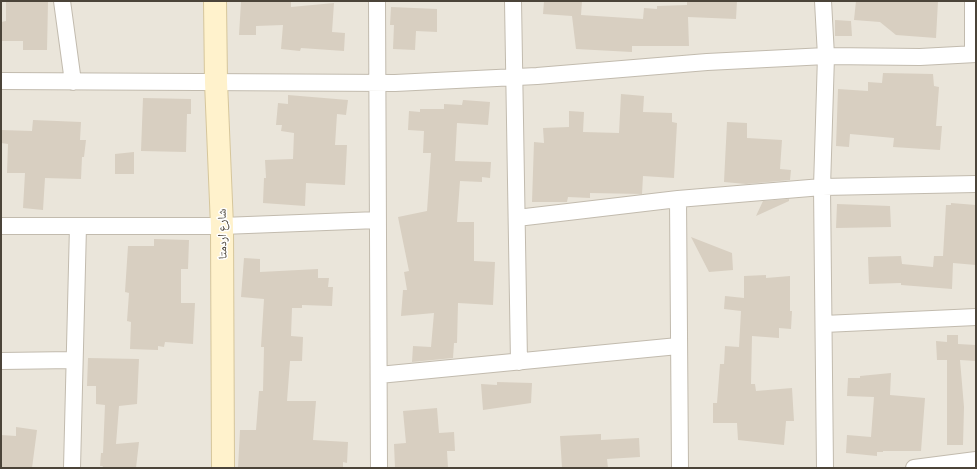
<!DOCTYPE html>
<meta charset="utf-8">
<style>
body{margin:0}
#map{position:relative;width:977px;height:469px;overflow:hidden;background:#f6f3ec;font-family:Barlow,sans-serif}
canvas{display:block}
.frame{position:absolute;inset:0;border:2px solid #4b4439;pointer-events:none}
</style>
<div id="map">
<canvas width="977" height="469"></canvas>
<div class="frame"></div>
</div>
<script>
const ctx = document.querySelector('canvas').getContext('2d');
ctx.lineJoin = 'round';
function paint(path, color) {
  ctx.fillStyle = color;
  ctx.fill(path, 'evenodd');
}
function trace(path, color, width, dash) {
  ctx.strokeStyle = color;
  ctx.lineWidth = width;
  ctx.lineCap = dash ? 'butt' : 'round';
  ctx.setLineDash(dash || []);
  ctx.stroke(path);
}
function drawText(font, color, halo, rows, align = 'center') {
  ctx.font = font + ' Barlow,"Noto Naskh Arabic",sans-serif';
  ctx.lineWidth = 3;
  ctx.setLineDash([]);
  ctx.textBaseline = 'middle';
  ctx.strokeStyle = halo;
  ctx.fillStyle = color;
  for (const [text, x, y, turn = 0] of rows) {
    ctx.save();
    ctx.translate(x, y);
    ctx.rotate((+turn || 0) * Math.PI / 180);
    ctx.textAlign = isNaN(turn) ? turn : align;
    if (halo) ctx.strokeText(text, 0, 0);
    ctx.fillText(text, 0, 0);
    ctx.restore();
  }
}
paint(new Path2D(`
 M1,1H976V468H1Z`), '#eae5da');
paint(new Path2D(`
 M6,1L48,2L47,50H23V41H1V22L6,21Z
 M275,1H291V7L334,3L332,32L345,33L344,51L301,48L300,51L281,49L283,25L256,26V35H239L241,2H275Z
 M544,1H582L581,15L643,19L644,8L657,9V6L687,5V1H737L736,19L688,17L689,46H632V52L576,49L572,16L543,14Z
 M856,1H938L936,38L896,35L880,22L854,20Z
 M391,7L437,9V32L416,31L415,50L393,49L394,25H390Z
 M835,20L851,21L852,36H835Z
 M883,73L933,74L934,86L939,87L936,126H942L940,150L893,147L894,138L850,134L849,147L836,146L838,89L868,91V82L882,83Z
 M621,94L644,96L643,112L672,113V122L677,123L674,178L643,176L642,194L590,193V198L568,197L567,202H532L534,142L544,143L543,128L569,127V111L584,112L583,132L619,133Z
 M288,95L348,100L346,115L337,114L335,145H347L345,185L306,183L305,206L263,203L264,178H266L265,160L293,159L294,133L281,131L282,125H276L278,103L288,104Z
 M143,98L191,99V114H187L186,152L141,151Z
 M463,100L490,102L488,125L457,123L455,161L491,162L490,178L482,177V182L460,181L457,222H474V261L495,262L493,305L458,303L457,343H454L453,358L412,362L413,346L431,347L434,313L401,316L403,290H407L404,272L409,271L398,217L427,211L431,153H423L424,131L408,130L409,111L420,112V109H444V104L462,105Z
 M33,120L81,122L80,140H86L84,157H82L81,179L45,178L43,210L23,208L25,173H7L8,144L1,143V130L32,131Z
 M727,122L747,123V138L782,140L780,169L791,170L790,180L746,184L724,182Z
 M134,152V174H115V154Z
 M789,199V201L756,216L763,201Z
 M951,203L976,205V265L953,263L952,289L901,285V283L869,284L868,257L901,256L902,264L933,267L934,256H943L946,205H951Z
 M837,204L890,206L891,227L836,228Z
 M691,237L732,253L733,270L709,272Z
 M154,239L189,240L188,269H181V303H195L193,344L165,342L164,347L158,346V350L130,349L131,322L127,321L129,293L125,292L128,246H154Z
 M244,258L260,259V272L318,269V278H329L328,287H333L332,306L302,305V308H292L291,336L303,337L302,361H290L287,401H316L313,440L348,442L347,463L343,462V468H238L240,430H256L259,391H263L264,347H261L264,299L241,297Z
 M766,275V278L790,276V311H792L791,329L779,328V338L752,336L751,384H755L756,391L792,388L794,421H786L784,445L738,440L737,423H713V403H717L720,364H724L725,346L739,347L741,311L724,309L725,296L744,298V276Z
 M947,335H958V344L976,345V361L960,360L964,407L963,445H947V360H937L936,341L947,342Z
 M88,358L139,359L137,404L119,406L116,444L139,442L136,468H102L103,466H100L101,453H103L105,405L96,404V386H87Z
 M891,373L890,395L925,398L921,451H883V452H877V456L846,453L847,435L871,437L874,397L847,396L848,378H860V376Z
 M497,382L532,383L531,403L483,410L481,384L497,385Z
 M437,408L439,433L454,432L455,451H447L448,468H395L394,444L406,443L403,411Z
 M16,427L37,430L32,468H1V435L16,436Z
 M601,434V440L639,438L640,457L607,459L608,468H562L560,436Z`), '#d8cfc1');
const minor = new Path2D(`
 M62,1L73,82
 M377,1L379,468
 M513,1L519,362
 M823,1L826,56L822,187L825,468
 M973,1V54
 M1,81L395,83L537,76L707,62L826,56L920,57L976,54
 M678,199L680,468
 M517,218L678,199L822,187L976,184
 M1,226H222L378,220
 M824,324L976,317
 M1,361L74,360
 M379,375L678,346
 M72,468L78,226
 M914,468L976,460`);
const secondary = new Path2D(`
 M215,1L216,82L222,226L223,468`);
trace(minor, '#c2bbae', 18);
trace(secondary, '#d6c69b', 24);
trace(minor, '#fff', 16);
trace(secondary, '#fff2cc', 22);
drawText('12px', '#4b4439', '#fff', [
 ["شارع اردمتا",222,234,-91]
]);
</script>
